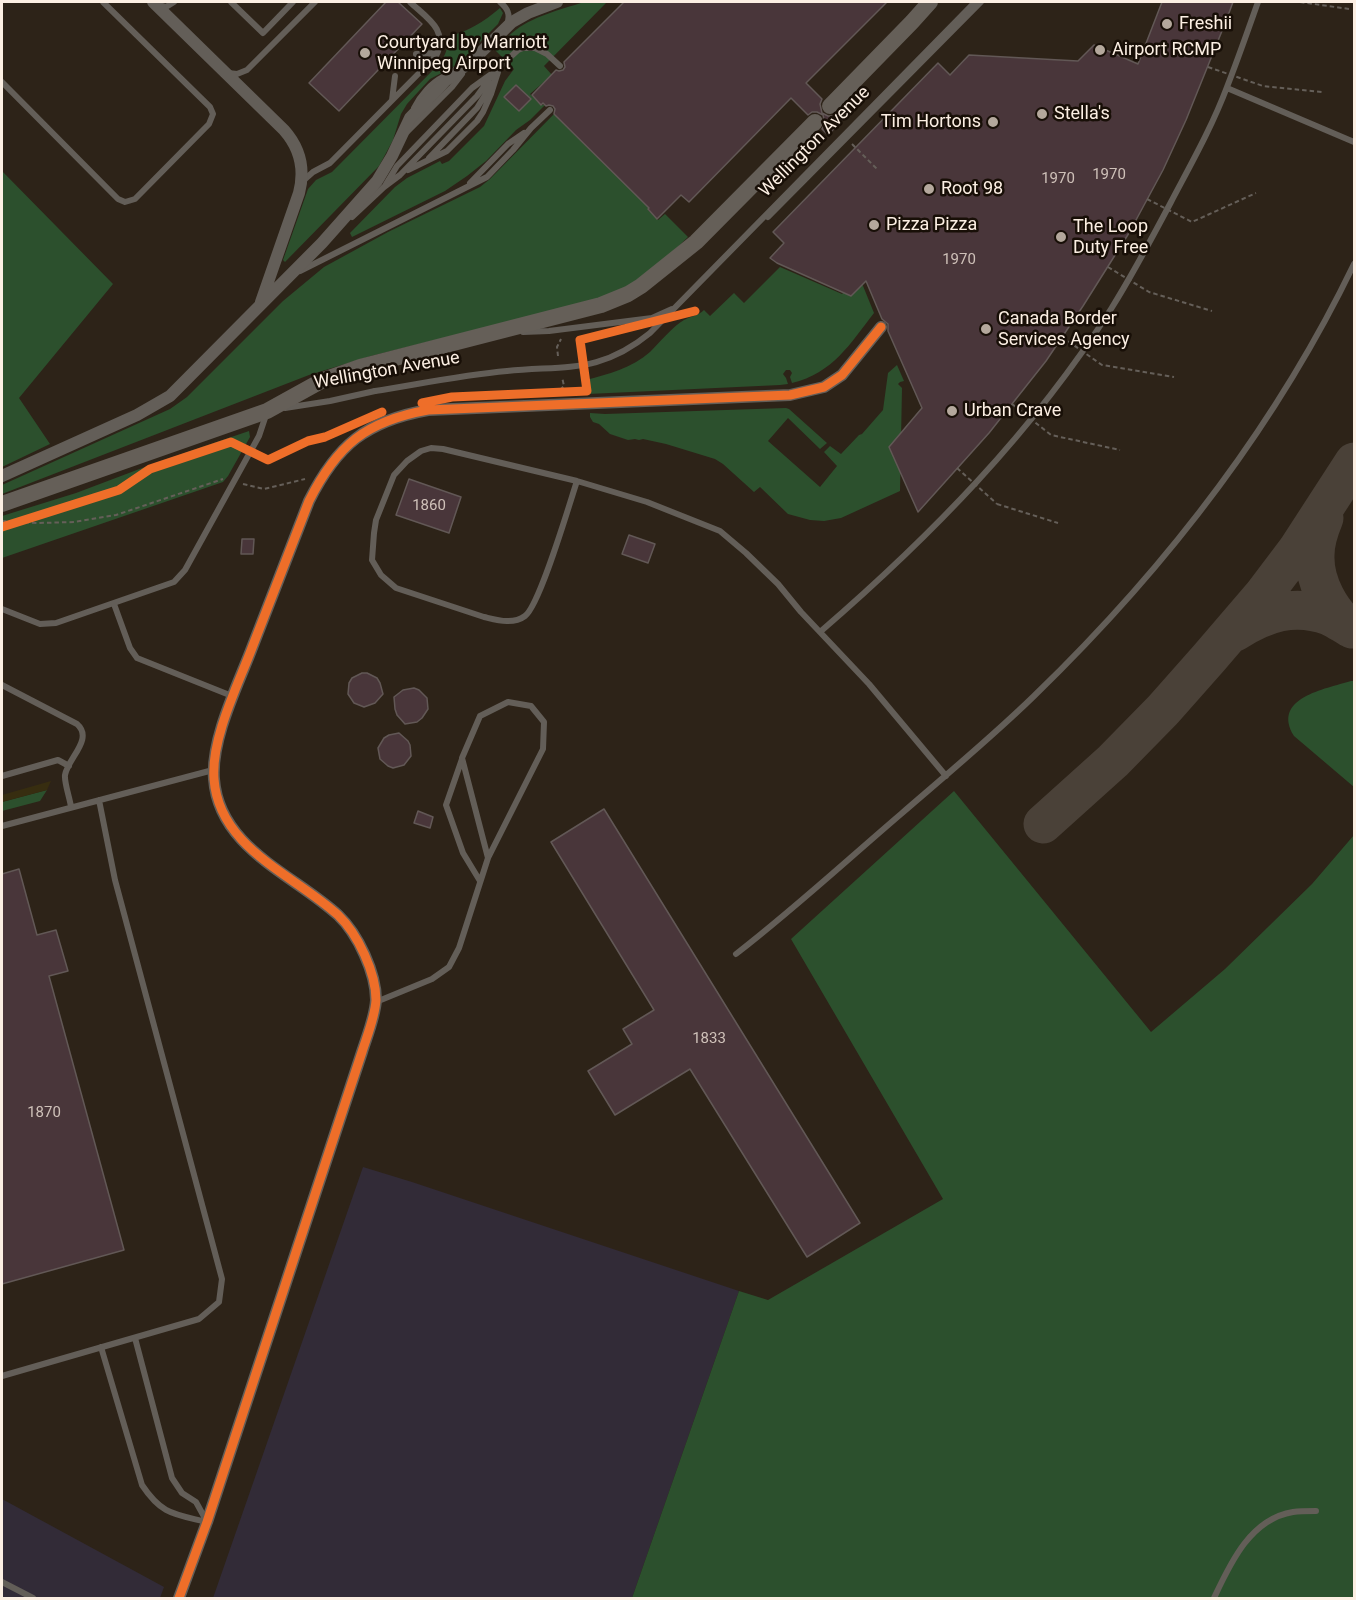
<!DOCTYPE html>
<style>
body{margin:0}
#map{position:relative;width:1356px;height:1600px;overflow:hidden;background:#2d2318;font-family:Roboto,sans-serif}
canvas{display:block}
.frame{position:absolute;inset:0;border:3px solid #fcefe3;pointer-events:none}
</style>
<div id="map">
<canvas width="1356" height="1600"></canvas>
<div class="frame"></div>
</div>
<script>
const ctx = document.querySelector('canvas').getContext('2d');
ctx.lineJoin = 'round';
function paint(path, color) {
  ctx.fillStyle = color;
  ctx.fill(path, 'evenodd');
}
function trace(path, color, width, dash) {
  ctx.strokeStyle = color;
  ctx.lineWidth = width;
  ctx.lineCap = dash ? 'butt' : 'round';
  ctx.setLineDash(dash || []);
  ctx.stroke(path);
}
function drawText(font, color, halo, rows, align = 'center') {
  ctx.font = font + ' Roboto,sans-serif';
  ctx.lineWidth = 5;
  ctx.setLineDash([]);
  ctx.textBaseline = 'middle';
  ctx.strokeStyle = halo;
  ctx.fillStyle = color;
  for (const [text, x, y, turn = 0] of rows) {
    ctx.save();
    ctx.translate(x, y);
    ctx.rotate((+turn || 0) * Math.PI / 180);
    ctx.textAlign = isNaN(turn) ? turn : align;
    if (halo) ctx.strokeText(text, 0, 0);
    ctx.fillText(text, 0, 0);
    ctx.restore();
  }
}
paint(new Path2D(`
 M363,1167L412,1182L739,1291L632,1598H213Z
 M2,1499L164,1587L160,1598H2Z`), '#322b37');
paint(new Path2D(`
 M584,2H607L544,66L552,75L530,94L541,105H545L530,120L516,130L486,161L467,176L445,191L352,237L350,233L395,187L407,178L440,161L442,164L449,161L484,126L505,81L514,69L495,50C500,45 506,38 512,33C532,16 560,10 584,2Z
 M500,8L503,13L498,24L457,65L430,79L407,104L401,114L393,140L379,166L285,262L283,260L308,189L316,180L332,172L440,63C446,54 448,48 448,37C470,30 482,23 500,8Z
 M554,114L649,208L648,210L658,220L665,214L688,237L658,266L634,284L605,298L371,356L309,375L2,494V485L170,409L187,397L283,301L324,267L388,232L480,187L490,179Z
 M2,171L113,284L19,398L50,444L2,467Z
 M780,267L842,294L859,276L874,313C850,344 833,373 792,383L790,377L792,373L790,370H786L783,374L786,378L788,384L780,385L588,394L586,380C609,374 632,368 650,352C659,343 673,326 684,320C691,316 698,316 704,310L710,316L734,293L744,303Z
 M897,365L904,381L900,382L898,384L902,388L900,491L841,518L824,521L810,520L788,514L760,487L754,492L723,464L715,459L666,444L643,439L639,440L635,439L628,440L610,434L599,424L593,422L590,417V413L605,414L786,408L789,409L827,443L820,449L788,418L768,441L820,487L837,466L824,452L830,446L841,454L859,435L862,434L883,410L888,373Z
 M249,431L250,437L228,476L223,482L2,558V516L76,493L158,462Z
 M1351,681H1354V787L1294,736C1271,698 1325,689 1351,681Z
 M47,790L40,801L2,811V802Z
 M954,791L1151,1032L1225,969L1312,884L1354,835V1598H632L739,1291L768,1300L943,1199L791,939Z`), '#2c502d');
paint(new Path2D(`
 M51,781L47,790L2,802V795Z`), '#372d10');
trace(new Path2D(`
 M1324,518C1319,530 1315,542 1315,555C1314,582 1330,613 1352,629
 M1235,632C1265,613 1294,603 1329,616C1336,619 1343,624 1350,628
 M1043,824L1113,761L1163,710L1209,658L1263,595L1297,550L1354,462`), '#4a4138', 39);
const building = new Path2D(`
 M386,2H398L422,24L339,111L309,83Z
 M624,2H887L806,83L822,99L820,104L822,113L828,116H833L837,113L843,119L828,135L822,129L825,124L823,115L817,112H812L808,115L791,98L689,202L681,195L657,219L648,209L649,208L554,114L555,109L553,106L549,105L546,106L543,103L541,105L532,95L556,70L559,71L563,70L565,67L564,62Z
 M1162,2H1233L1226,21L1186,120L1163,170L1129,233L1083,306L1046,361L989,433L918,512L889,447L922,408L888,331V324L882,319L866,281L851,296L777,263L770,258L784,243L773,232L938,63L950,75L969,55L1078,61L1094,45L1138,64Z
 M516,85L531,99L519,111L504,97Z
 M409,479L461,497L449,533L396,515Z
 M629,535L655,544L648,563L622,554Z
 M242,539H254L253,554H241Z
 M362,673H367L377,678L380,683L383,694L375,703L364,707L354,703L348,694L349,683L352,678Z
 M414,688L419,690L427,698L428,709L422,718L417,722L405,724L397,715L395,709L394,697L403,690Z
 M399,733L408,741L410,745L411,756L404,765L393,768L388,766L380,759L378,748L384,738L389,735Z
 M604,809L860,1223L807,1257L690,1069L615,1115L588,1071L632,1044L623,1029L654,1010L551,842Z
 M418,811L433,817L430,828L414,823Z
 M19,869L37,935L56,930L68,971L49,976L124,1250L2,1284V874Z`);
paint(building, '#49363a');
trace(building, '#625856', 1.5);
trace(new Path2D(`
 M1300,2L1349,9
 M852,144L878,170
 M558,356L557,347L561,339
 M560,390L564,386L562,377
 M243,484L264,489L305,479
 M997,504L1058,523
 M2,521L38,523L74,522L116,515L223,479`), '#655f59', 2, [4.5, 3]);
trace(new Path2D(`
 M231,2L263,33L293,2
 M500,2C507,8 511,14 507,24
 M158,5L166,7L174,2
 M416,54L437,53
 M228,73L237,74L247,70L315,2
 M2,82L118,199L125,202L135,199L209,124L213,114L210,107L103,2
 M1227,88L1354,142
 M392,100L395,76
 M414,108C420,96 431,83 443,77
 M407,132L452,87L462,74
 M429,158L477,108L492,84
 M408,170L447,151L477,121L483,112L491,94L498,72
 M304,180L313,172L330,163L436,56C449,30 427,18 410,2
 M470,183L508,144L524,133
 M386,184L397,166L472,88L490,75
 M352,217L384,187L400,175L477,96L496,70L518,50L523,48H535L547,54L560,66
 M768,217L981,2
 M300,271L487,177L513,150L531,128L550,110
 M523,332L549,331L652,318L672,309
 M285,408L330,401L375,391
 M577,481C569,505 540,605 525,616C513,625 497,620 484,617L396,588L381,575L372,560L374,533L376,520L394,475L407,461L421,451L431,448L443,449L577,481L647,502L720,531L746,553L778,584L801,612L869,684L946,776
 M114,604L130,648L137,658L232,696
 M2,609L40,624L56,623L174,582L185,570L259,436L266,415
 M820,632C930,537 1033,432 1111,309C1133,274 1152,238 1171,202C1191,164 1212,127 1227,87C1238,59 1248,30 1258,2
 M2,685L77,724C94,739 68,758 65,775C64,782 70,799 71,807
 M462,759L446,805L463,853L480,881
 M2,776L58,760L69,766
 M2,826L213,770
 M736,954C793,910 846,861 901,814C946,775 992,737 1034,696C1163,571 1276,426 1354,264
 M376,1002L432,979L449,967L459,948L488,858L543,749L544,722L531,706L508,702L480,716L462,758L488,858
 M135,1338L172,1478L182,1493L196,1502L207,1522
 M101,1347L142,1485C162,1515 174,1514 207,1522
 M2,1376L199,1319L219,1302L222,1279L115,880L99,800
 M2,1582L33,1598
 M1214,1598C1230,1564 1250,1519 1293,1512C1300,1511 1308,1511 1316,1511`), '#635e58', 6);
trace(new Path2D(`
 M153,2L284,130C300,148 305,170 299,193L261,302
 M2,476L137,415L170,396L322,243L377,181L392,156L410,118L437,90L445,81L473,60L512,22L528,13L557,2
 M179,1598L207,1522L362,1052C367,1036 375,1017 376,1000C376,973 358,934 338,915C293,874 219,848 214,779C211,740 236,689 250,653C269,603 289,552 309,501C337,445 366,421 428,410L790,395L824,387L842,375L881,327`), '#635e58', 12);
trace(new Path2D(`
 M830,106L912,22L930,2
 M2,504L267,411L323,380L360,367L601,305L628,294L641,286L696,242L815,122`), '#655f58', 16);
trace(new Path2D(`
 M1208,67L1263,86L1322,92
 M1147,199L1192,222L1256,193
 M1108,267L1149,292L1212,311
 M1062,337L1102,365L1174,377
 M1012,404L1051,435L1120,450
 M957,468L997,504`), '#655f59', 2, [4.5, 3]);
trace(new Path2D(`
 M375,391C419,384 463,375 507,371C566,365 600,374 650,333L975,2`), '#635e58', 6);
trace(new Path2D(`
 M422,403L452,397L587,391L580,340L695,311
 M2,527L119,490L150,469L231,442L268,460L308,441L325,437L382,412
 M179,1598L207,1522L362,1052C367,1036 375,1017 376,1000C376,973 358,934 338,915C293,874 219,848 214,779C211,740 236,689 250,653C269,603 289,552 309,501C337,445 366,421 428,410L790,395L824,387L842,375L881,327`), '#ee6e29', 9);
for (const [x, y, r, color] of [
 [1167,24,6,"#b4a89c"],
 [1100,50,6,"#b4a89c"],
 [365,53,6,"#b4a89c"],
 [1042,114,6,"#b4a89c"],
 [993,122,6,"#b4a89c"],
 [929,189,6,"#b4a89c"],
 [874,225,6,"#b4a89c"],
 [1061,237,6,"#b4a89c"],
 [986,329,6,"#b4a89c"],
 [952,411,6,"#b4a89c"]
]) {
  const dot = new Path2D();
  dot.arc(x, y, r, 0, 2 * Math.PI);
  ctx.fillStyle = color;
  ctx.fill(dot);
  trace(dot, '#180f07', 2);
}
drawText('15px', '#cfc1b9', null, [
 ["1970",1109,175],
 ["1970",1058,179],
 ["1970",959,260],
 ["1860",429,506],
 ["1833",709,1039],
 ["1870",44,1113]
]);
drawText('18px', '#fcefe3', '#180f07', [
 ["Freshii",1179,24],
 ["Courtyard by Marriott",377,43],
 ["Winnipeg Airport",377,64],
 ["Airport RCMP",1112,50],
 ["Stella's",1054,114],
 ["Tim Hortons",981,122,"right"],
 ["Root 98",941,189],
 ["Pizza Pizza",886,225],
 ["The Loop",1073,227],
 ["Duty Free",1073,248],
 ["Canada Border",998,319],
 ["Services Agency",998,340],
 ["Urban Crave",964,411]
], 'left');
drawText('18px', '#fcefe3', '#180f07', [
 ["Wellington Avenue",815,142,-45],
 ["Wellington Avenue",387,371,-10]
]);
</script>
